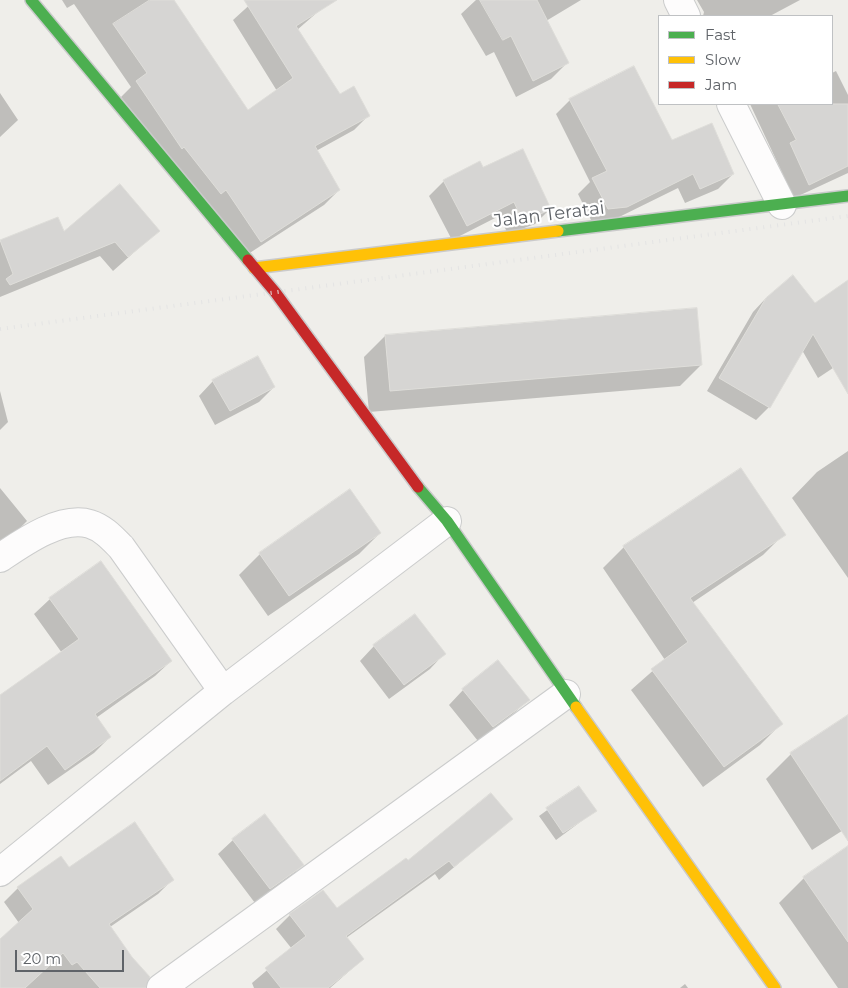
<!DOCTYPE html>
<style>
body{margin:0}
#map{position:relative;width:848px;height:988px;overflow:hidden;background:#efeeea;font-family:Montserrat,sans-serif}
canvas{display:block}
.legend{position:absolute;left:658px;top:15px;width:175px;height:90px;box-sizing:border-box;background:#fff;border:1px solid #bfc1c3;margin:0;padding:6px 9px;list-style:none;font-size:15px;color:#5f6368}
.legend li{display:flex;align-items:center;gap:10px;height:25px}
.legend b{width:25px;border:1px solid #bfc1c3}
.scale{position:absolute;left:15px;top:950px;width:109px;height:22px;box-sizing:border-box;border:2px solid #5f6368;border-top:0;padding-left:6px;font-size:15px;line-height:18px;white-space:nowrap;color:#5f6368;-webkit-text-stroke:4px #fff;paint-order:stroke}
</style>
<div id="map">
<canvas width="848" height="988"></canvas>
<ul class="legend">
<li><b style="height:6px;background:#4caf50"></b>Fast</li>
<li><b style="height:6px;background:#ffc107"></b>Slow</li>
<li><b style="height:6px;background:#c62828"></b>Jam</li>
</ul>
<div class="scale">20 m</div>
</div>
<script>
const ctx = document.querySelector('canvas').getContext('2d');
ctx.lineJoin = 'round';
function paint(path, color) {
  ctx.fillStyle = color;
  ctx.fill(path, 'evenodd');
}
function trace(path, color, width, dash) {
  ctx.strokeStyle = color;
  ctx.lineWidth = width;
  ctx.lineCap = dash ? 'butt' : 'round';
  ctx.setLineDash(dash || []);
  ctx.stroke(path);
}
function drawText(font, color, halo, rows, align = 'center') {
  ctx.font = font + ' Montserrat,sans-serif';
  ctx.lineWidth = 4.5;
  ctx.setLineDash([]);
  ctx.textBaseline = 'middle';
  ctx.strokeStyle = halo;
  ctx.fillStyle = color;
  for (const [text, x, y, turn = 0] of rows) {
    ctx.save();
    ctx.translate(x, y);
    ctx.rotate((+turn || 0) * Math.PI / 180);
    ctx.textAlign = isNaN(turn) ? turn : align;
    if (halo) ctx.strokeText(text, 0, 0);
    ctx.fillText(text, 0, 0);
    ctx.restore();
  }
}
paint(new Path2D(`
 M62,0H172L247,112L277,91L233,20L255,0H319L320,10L297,30L339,96L369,115L354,130L316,151L339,190L324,205L245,256L121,97L131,87L74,4L67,8Z
 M476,0H581L546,21L568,62L551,79L516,97L494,52L486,56L461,14Z
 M697,0H800L770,16H703L704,12Z
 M836,71L848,95V173L794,198L750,104H832V73Z
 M0,93L18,120L0,137Z
 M570,100L671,142L733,174L718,189L685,203L678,188L611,221L593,224L578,194L590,182L556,114Z
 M483,168L550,209L535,224L508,234L499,216L452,240L429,196L444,181Z
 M57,218L64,233L158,231L113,271L100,256L0,297V242Z
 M848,282V358L818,378L802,350L769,407L756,420L707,391L753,312L766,298L815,305Z
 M385,336L701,365L680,386L369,412L364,357Z
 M213,381L274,387L259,402L215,425L199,396Z
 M0,391L8,422L0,430Z
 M848,451V578L792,498L817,472Z
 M0,488L27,521L11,537L0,544Z
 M380,533L359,554L268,616L239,575L260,554Z
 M784,534L763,555L692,603L781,724L760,745L703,787L631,690L665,660L603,568L624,547Z
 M50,599L171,661L155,676L96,718L110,737L94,753L48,785L31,761L0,784V696L62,653L34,614Z
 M374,646L444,654L430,669L389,699L360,661Z
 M463,690L528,700L513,714L478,741L449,705Z
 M848,717V827L812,850L766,779L791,754Z
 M579,787L595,811L556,840L539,816Z
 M511,819L439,880L435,874L346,938L363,959L330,988H254L252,983L292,949L276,929L290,915L337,909L407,862Z
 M233,840L303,865L288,879L255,903L218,854Z
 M848,847V988H838L779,903L804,878Z
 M69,869L173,879L158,894L110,927L138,988H0V941L19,923L4,902L18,888Z
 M685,984L688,988H680Z`), '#0003');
const building = new Path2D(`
 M150,0H174L248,110L293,78L244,0H337L296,26L340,94L354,86L370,116L315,146L340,190L261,242L226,190L221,194L184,147L182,149L136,81L147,73L113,24Z
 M480,0H537L569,63L533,81L511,36L503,40Z
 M634,66L672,140L712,123L734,174L700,189L693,174L627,207L608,209L592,178L607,171L569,99Z
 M778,104H848V166L809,185L790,143L796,140Z
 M523,149L551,209L530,219L522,220L514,202L467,226L443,180L480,161L483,167Z
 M120,184L160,231L128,257L115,242L10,285L6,279L13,274L0,240L58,217L64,231Z
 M793,275L815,303L848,280V394L813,334L770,408L719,378L766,298Z
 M697,308L702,365L390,391L385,335Z
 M258,356L275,387L230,411L212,380Z
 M741,468L786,535L690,598L783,724L724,767L651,669L688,642L623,546Z
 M350,489L381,533L289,596L259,553Z
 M101,561L172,661L95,714L111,737L65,770L47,746L0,781V695L79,639L49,598Z
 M415,614L446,654L404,685L373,645Z
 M498,660L530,700L493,727L462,689Z
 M848,715V841L790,753Z
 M579,786L597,811L563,833L546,808Z
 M491,793L513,819L454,867L449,861L346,936L364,959L328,988H281L265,968L306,936L289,914L323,890L337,908L406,858L408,860Z
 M265,814L304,865L270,889L232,839Z
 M135,822L174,880L109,924L132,957L150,977L146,988H100L77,962L72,965L63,953L25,988H0V939L33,909L17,887L61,856L69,867Z
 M848,846V942L803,877Z`);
paint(building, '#d6d5d3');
trace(building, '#deddd9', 1);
const street = new Path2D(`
 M678,0L686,16
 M731,104L782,205
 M0,558C22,543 61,515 90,524C103,528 112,538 121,547L223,691
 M0,872L223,691L447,521
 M161,988L566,694`);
const fast = new Path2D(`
 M31,0L248,260
 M558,231L848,196
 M418,487L447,521L576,707`);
const slow = new Path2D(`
 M254,268L558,231
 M576,707L775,988`);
const jam = new Path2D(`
 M248,260L275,292L418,487`);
trace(street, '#cbcccc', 30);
trace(fast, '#cacacb', 14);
trace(slow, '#cacacb', 14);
trace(jam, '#cacacb', 14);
trace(street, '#fdfcfc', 28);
trace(fast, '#4caf50', 11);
trace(slow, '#ffc107', 11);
trace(jam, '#c62828', 11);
trace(new Path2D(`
 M0,329L848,216`), '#e4e4e4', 4, [1, 6]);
drawText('18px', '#5f6368', '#fff', [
 ["Jalan Teratai",549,215,-7]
]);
</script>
